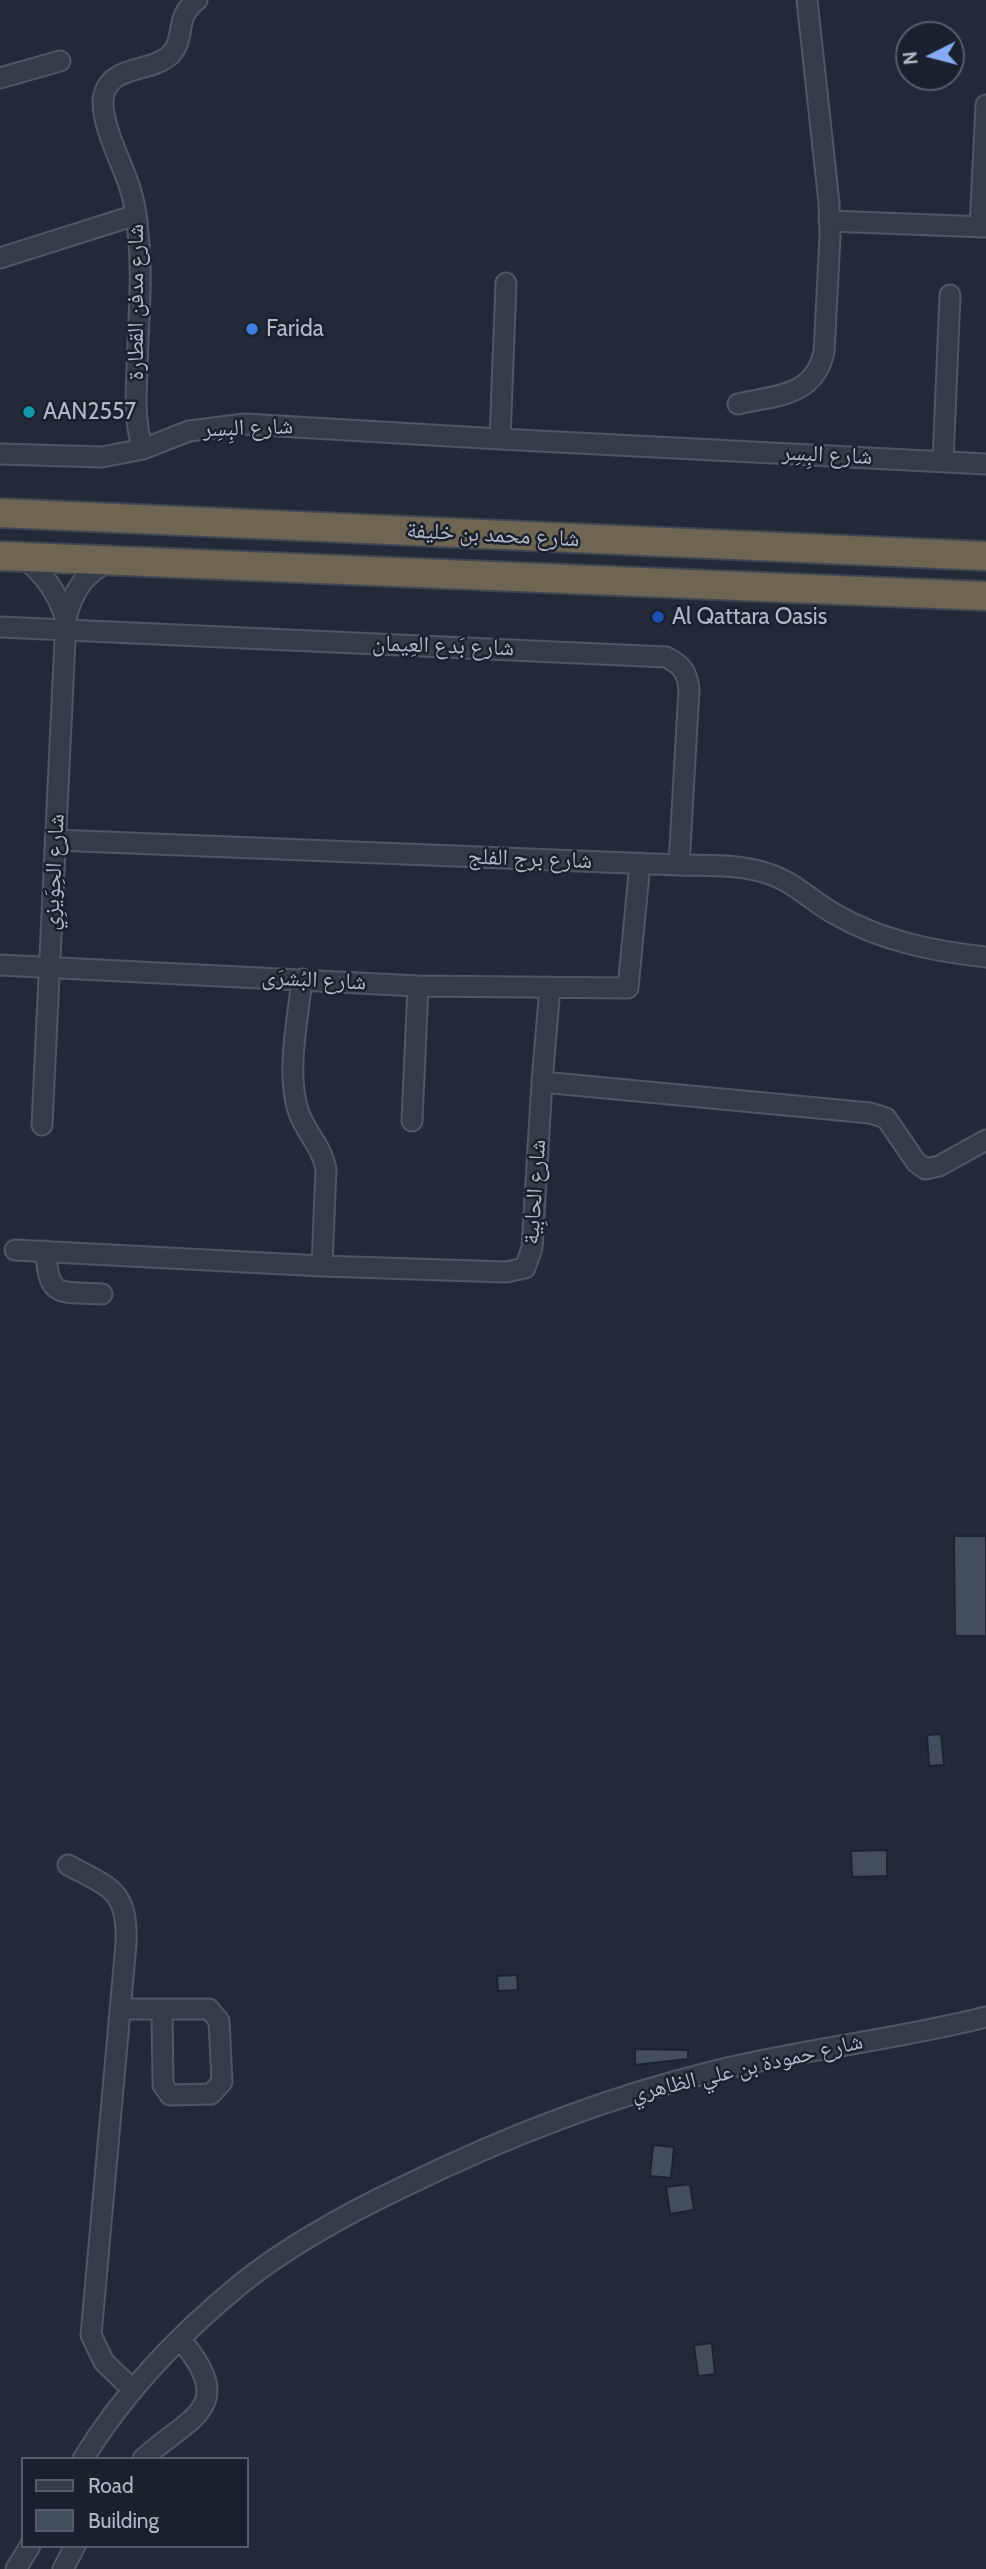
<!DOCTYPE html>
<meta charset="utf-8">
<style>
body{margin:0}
#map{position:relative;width:986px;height:2569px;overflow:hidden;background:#222a38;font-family:Cabin,sans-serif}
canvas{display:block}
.legend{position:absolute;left:21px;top:2457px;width:228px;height:91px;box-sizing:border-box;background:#1a212d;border:2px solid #565d6a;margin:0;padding:9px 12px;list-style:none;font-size:21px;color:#b0b7c5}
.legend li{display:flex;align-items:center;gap:14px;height:35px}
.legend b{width:35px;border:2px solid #565d6a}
.north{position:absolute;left:895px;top:21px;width:70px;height:70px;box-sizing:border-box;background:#1a212d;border:2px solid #565d6a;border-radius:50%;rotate:264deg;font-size:19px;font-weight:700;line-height:28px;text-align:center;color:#b0b7c5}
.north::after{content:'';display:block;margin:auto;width:24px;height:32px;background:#86aaf4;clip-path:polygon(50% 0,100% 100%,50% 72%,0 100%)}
</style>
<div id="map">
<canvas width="986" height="2569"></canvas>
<ul class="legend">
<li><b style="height:9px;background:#353c48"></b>Road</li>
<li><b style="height:19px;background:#434d5d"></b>Building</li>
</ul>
<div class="north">N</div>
</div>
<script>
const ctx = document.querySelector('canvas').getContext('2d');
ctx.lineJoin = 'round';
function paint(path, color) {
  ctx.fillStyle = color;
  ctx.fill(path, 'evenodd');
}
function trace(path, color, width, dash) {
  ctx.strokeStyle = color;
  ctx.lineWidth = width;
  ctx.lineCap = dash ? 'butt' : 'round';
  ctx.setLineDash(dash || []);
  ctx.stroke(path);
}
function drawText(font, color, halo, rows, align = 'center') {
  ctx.font = font + ' Cabin,"Noto Naskh Arabic",sans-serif';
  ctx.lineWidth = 5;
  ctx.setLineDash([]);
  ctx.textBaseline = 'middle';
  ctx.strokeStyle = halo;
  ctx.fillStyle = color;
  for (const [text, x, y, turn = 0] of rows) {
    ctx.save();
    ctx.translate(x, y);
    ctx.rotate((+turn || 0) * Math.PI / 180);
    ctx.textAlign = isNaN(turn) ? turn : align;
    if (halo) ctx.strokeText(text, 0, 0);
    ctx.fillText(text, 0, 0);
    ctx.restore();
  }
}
const building = new Path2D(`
 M954,1536H986V1636H955Z
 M941,1734L944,1765L929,1766L927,1735Z
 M887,1850V1876L852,1877L851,1851Z
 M517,1975L518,1990L498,1991L497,1976Z
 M635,2049L688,2050V2059L635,2065Z
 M653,2145L674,2147L671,2178L650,2176Z
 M690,2184L694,2210L670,2214L666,2187Z
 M712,2343L715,2374L698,2376L694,2345Z`);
paint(building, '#434d5d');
trace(building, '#1c232f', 2);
const minor = new Path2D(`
 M0,78L60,61
 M829,221L986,227
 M980,227L986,105
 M0,258L136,215
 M738,404C776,395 814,397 824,352L830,237L829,203L807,0
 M500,439L506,283
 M143,449C134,422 136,397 137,370C138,324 143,277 138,232C137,216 134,200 129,185C121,161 98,118 104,94C113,64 151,73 170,55C187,38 173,18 197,0
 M0,454L102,457L143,449L189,431L245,424L500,439L986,464
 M943,461L950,295
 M21,556C44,573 57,592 66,619
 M0,627L666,657C682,665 687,672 689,689L679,865
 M55,840L679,865C708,866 741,864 769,874C792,881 812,901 833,913C881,941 932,951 986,957
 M0,965L418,986L628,988L640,863
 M302,979C298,1019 286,1072 298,1110C305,1133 321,1144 326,1169L322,1266
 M542,1082L550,987
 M412,1121L418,986
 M42,1125L66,619C72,592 85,572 111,561
 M15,1250L322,1266L506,1272L525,1268L532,1248L542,1082L870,1113L886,1118L916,1162L925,1169L939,1166L986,1140
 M46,1251C48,1300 60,1291 102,1294
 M68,1865C111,1888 128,1890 126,1944L91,2335L104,2362L133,2390
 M120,2009H209L219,2021L222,2082L211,2094L170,2095L163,2085L162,2009
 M83,2459C124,2392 182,2332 242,2283C291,2244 348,2213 405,2186C503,2138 605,2098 711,2072C802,2049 896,2040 986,2017
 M143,2459C188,2417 239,2409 181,2340
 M16,2569L30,2546
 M63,2569L75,2546`);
const highway = new Path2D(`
 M0,513L986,556
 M0,556L986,596`);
trace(minor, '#505763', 23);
trace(highway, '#404753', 32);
trace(minor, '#353c48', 19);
trace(highway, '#6e6552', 28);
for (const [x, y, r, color] of [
 [252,329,7,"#3f7fe0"],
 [29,412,7,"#0f9aa8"],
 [658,617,7,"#1a4fb4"]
]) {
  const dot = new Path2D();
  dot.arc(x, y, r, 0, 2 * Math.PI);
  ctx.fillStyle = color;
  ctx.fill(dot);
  trace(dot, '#1a212d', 2.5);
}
drawText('23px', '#b0b7c5', '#1a212d', [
 ["شارع مدفن القطارة",136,302,-90],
 ["شارع البِسِر",248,428,-2],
 ["شارع البِسِر",827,455,3],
 ["شارع محمد بن خليفة",493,535,3],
 ["شارع بَدع العِيمان",443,646,2],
 ["شارع برج الفلج",530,859,2],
 ["شارع الحِوَيزِي",54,872,-87],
 ["شارع البُشرَى",314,980,3],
 ["شارع الحابِية",535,1192,-86],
 ["شارع حمودة بن علي الظاهري",747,2068,-13]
]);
drawText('23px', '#b0b7c5', '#1a212d', [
 ["Farida",266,329],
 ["AAN2557",43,412],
 ["Al Qattara Oasis",672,617]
], 'left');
</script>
